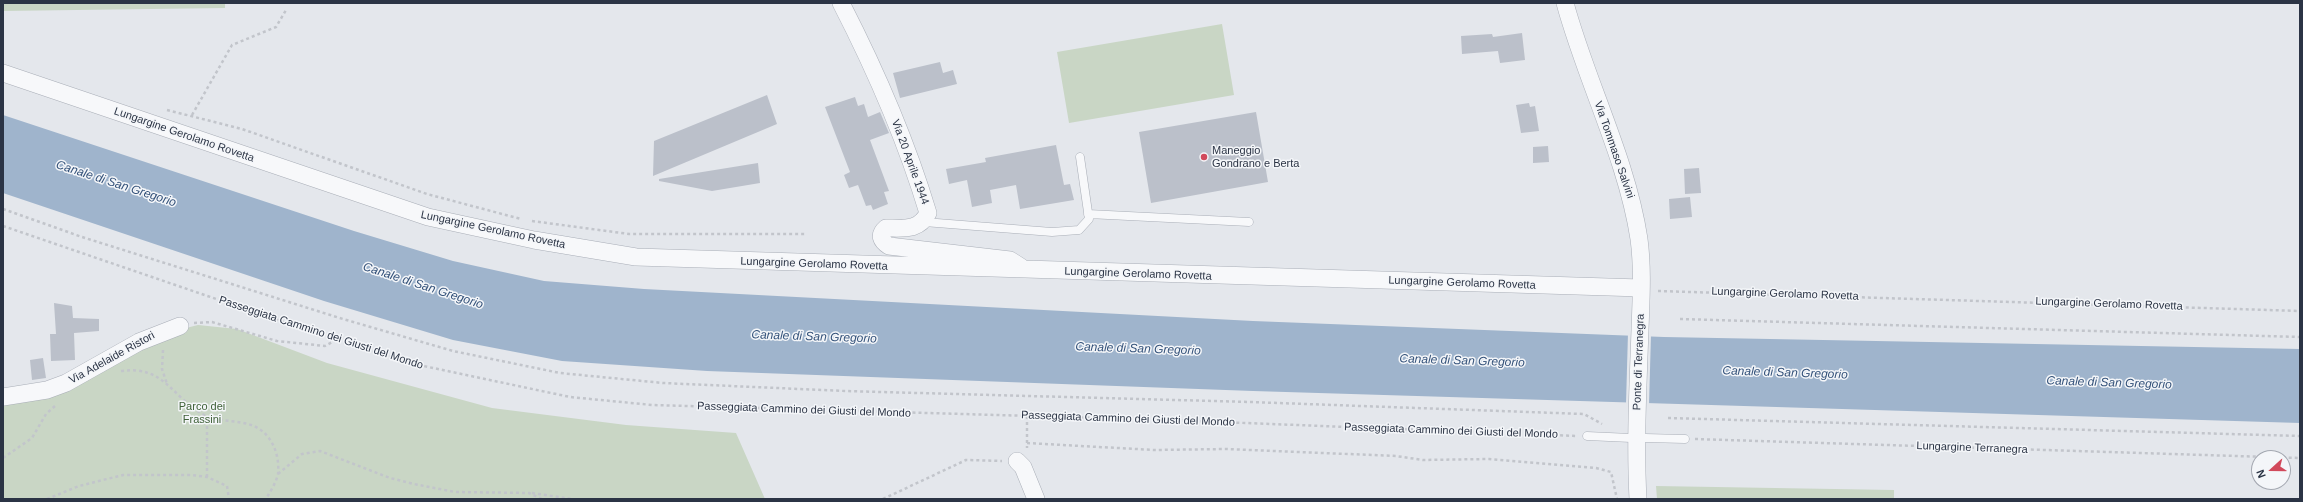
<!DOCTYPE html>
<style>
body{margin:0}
#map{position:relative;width:2303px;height:502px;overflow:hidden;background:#e4e7ec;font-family:Arial,sans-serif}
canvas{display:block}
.frame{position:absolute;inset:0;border:4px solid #2b3445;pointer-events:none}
.north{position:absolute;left:2251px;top:450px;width:40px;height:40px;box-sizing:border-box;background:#f4f6f9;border:1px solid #a4a8b1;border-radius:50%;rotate:249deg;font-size:11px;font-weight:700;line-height:16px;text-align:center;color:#2b3445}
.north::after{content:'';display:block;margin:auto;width:14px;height:18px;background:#d1495b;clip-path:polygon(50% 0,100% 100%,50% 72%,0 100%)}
</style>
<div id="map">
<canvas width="2303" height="502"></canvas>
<div class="frame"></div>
<div class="north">N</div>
</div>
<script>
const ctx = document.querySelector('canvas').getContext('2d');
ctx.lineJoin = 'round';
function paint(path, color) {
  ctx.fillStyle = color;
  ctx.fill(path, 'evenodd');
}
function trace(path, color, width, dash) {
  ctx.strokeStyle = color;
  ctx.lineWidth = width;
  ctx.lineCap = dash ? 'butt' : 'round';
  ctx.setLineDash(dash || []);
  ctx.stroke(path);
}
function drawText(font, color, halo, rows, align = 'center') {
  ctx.font = font + ' Arial,sans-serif';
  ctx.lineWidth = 3;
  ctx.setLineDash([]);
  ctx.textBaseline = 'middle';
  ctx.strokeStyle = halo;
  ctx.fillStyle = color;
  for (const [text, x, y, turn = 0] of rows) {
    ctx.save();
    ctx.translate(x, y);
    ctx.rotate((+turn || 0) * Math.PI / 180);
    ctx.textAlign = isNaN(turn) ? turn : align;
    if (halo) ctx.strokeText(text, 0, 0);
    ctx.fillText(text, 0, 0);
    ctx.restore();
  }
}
paint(new Path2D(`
 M3,3H225V8L3,11Z
 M1222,24L1234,95L1069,123L1057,52Z
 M198,325L237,329L327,363L492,408L626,425L736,433L765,499H3V401L162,334Z
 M1656,486L1894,490V499H1657Z`), '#c9d6c5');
paint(new Path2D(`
 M3,115L354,231L453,261L544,281L644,289L1253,321L1664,337L2300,349V423L1253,391L707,371L562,361L453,340L324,301L3,193Z`), '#9fb4cc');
paint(new Path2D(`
 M1628,333L1651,334L1649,405L1626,404Z`), '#e4e7ec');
paint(new Path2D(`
 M1522,33L1525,60L1500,63L1498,51L1462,54L1461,36L1492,34L1493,37Z
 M940,62L943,73L953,70L957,84L900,98L893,73Z
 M767,95L777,124L653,176L654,141Z
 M855,97L858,106L864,104L868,117L880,112L889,133L870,140L889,191L884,192L888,204L873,210L871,205L866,206L858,185L849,188L844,175L850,172L825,107Z
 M1529,103L1530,107L1535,106L1539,131L1521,133L1516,105Z
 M1256,112L1268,182L1151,203L1139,132Z
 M1056,145L1064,185L1070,184L1074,200L1020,209L1016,185L990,190L992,203L972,207L967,180L949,184L946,169L986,162L985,158Z
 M1548,146L1549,162L1533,163V147Z
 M758,163L760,183L712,191L659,181V179Z
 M1699,168L1701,193L1685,194L1684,169Z
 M1690,197L1692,217L1670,219L1669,199Z
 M54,303L72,306L73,318L99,319V331L74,333L75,360L51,361L50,334H56Z
 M43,358L46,378L32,380L30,360Z`), '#bbc0ca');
const service = new Path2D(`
 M1088,214L1249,222
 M924,222L1052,232L1079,230L1089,219L1080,157
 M1587,436L1631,438
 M1645,438L1685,439`);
const minor = new Path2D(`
 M841,3C876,71 906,140 928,213C919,231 904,228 886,228C878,235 881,241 889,246L1010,260L1021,267
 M1565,3C1586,81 1627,159 1639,239C1643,269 1641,300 1640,330C1638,386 1635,443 1638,499
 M3,73L428,217L534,240L636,257L1641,288
 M3,397L47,390L66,383L139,342L180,326
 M1017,461L1023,467L1036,499`);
trace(service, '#a9aeb7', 9);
trace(minor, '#a9aeb7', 18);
trace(new Path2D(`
 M167,110L242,129L427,194L521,219
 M192,115L232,45L276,27L286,10
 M3,209L82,237L343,319L453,351L560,373L663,383L845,391L1250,402L1584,414L1602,424
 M532,221L629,234H806
 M3,226L336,340L419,365L570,397L652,405L1169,420L1577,436
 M1658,291L2300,311
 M1680,319L2300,337
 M194,323L212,322L277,341L325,346L336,340
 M163,350L162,369L167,384
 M121,371C166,365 172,399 206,416C221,422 239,420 254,426C272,434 280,455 278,474C276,483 270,492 266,499
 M1027,416V448
 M1668,418L2300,436
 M1695,439L2300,458
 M1027,443L1154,450L1227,449L1396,456L1423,460L1489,459L1596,468L1611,472L1617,499
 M3,458L32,438L46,414L55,406
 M278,474L302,454L320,451L390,478L414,484L455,492L529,493L542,499
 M207,477V416
 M532,493L572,499
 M47,499L79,486L123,475H192L207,477L227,486L229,499
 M883,499L966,460L1002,461`), '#c2c5cb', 2.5, [3, 3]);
trace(service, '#f7f8fa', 8);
trace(minor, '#f7f8fa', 17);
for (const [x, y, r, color] of [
 [1204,157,4,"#d1495b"]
]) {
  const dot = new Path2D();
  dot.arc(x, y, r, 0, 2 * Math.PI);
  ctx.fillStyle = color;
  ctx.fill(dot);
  trace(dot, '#f4f6f9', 1.5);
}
drawText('11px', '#2b3445', '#f4f6f9', [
 ["Lungargine Gerolamo Rovetta",184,135,19],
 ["Via Tommaso Salvini",1614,150,71],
 ["Via 20 Aprile 1944",910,162,70],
 ["Lungargine Gerolamo Rovetta",493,230,12],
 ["Lungargine Gerolamo Rovetta",814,264,2],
 ["Lungargine Gerolamo Rovetta",1138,274,2],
 ["Lungargine Gerolamo Rovetta",1462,283,2],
 ["Lungargine Gerolamo Rovetta",1785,294,2],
 ["Lungargine Gerolamo Rovetta",2109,304,2],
 ["Passeggiata Cammino dei Giusti del Mondo",321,333,18],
 ["Via Adelaide Ristori",112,358,-29],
 ["Ponte di Terranegra",1639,362,-88],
 ["Passeggiata Cammino dei Giusti del Mondo",804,410,2],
 ["Passeggiata Cammino dei Giusti del Mondo",1128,419,2],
 ["Passeggiata Cammino dei Giusti del Mondo",1451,431,2],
 ["Lungargine Terranegra",1972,448,2]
]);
drawText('11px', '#2b3445', '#f4f6f9', [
 ["Maneggio",1212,151],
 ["Gondrano e Berta",1212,164]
], 'left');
drawText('11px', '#3f6138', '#f4f6f9', [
 ["Parco dei",202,407],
 ["Frassini",202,420]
]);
drawText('italic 12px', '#34527a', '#f4f6f9', [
 ["Canale di San Gregorio",116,184,18],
 ["Canale di San Gregorio",423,286,18],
 ["Canale di San Gregorio",814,337,2],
 ["Canale di San Gregorio",1138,349,2],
 ["Canale di San Gregorio",1462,361,2],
 ["Canale di San Gregorio",1785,373,2],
 ["Canale di San Gregorio",2109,383,2]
]);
</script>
